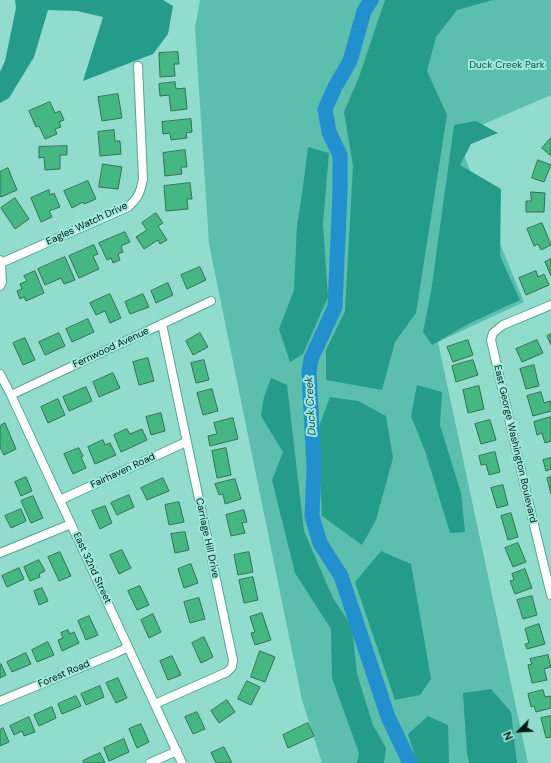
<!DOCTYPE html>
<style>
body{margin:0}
#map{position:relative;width:551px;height:763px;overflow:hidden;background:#92dccd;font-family:"DM Sans",sans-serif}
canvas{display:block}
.north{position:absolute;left:499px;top:711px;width:40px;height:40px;-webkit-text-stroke:3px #9feada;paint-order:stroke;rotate:246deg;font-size:11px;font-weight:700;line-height:16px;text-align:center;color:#001a15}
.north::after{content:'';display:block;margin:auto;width:14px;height:18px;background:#001a15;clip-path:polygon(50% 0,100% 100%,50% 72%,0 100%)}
</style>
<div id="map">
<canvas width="551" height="763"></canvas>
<div class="north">N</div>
</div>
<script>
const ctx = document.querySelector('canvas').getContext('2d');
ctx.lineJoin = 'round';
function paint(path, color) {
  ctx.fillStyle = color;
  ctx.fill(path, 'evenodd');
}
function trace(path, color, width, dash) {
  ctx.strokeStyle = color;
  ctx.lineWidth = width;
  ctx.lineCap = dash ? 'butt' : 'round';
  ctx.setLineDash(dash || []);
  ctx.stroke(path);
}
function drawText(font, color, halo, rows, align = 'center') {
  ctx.font = font + ' "DM Sans",sans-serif';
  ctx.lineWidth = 4;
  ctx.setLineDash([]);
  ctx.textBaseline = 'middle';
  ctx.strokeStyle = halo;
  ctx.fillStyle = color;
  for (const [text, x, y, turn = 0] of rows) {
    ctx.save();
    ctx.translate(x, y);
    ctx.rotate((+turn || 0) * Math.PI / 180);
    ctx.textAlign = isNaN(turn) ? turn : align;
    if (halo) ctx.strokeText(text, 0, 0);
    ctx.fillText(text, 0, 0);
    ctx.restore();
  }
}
paint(new Path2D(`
 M200,0H551V95L456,136L524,302L438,342L528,763H322L302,700L209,244L195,28Z`), '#5cbeac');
paint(new Path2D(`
 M15,0H163L173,6L168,34L153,54L83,81L103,17L77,11L48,10L34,57L9,98L0,103V72L5,61L16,8Z
 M385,0H493L457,10L436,37L427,71L447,115L416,313L395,342L382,390L326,380V350L345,311L353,166L344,112L359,77Z
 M476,121L498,133L471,144L460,165L501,189L500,256L520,300L470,323L432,345L423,332L431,292L454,125Z
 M308,147L329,153L323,224L328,297L303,354L290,362L279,329L294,290L297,226L303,187Z
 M271,378L287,385L304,531L319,566L333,598L352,627L357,674L373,725L386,748L384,763H357L359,753L332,678L331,629L295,573L272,480L283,452L261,416L264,397Z
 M417,385L442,392L440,425L461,493L465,532L450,533L425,451L411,416Z
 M330,397L358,401L386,416L393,458L376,520L362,545L322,516L318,429Z
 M381,551L411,564L431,679L420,695L395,700L355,582Z
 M491,689L511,712L517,763H469L467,753L463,693Z
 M428,716L448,725L449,763H417L408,734Z`), '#259c8a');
trace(new Path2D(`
 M371,0L364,11L350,61L335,87L325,109L329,132L340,155V191L335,307L311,359L309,373L314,468L312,516L320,543L341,576L388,717L410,763`), '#2390ce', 15);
const building = new Path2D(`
 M178,52L179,64H174L175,76L160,77L159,53Z
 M175,82L176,89L185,88L187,109L171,111L169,95L160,96L159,84Z
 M118,94L122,118L102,121L98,97Z
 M50,102L55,113L60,111L64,120L59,122L61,127L55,129L57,134L45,139L39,126L36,127L29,111Z
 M191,119L192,132L186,133L187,138L171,140L170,133L163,134L162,122Z
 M114,130L115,141H120L121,154L100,156L98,132Z
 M551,138V156L542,148Z
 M67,146V155H60V169L45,170L44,157L39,158V147Z
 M185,150L187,167H181L182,174L165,176L163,153Z
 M538,160L551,165L544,182L532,178Z
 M103,164L122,167L118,189L99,187Z
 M8,168L17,190L1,197L0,195V172Z
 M88,181L96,199L84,204L83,202L72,208L64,191Z
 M190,183L192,199H187L188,209L166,211L164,186Z
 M49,190L50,195L54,193L60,207L49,211L52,217L41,222L31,198Z
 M531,192L545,193L544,212H526V201H531Z
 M15,198L29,219L15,229L1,208Z
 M156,213L163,223L158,226L167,240L160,244L158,240L144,249L136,237L147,230L142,223Z
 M542,223L551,245L541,250L538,244L534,246L527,229Z
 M125,232L130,242L121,246L123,252L118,254L120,260L113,263L111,258L107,260L99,243Z
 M94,245L98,254L93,256L99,269L79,278L69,256Z
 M65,257L75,280L64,284L61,278L45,285L38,269Z
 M551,259V276L545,262Z
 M200,267L206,280L187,289L181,275Z
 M35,271L44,293L26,301L24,297L20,299L17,291L22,289L20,284L27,281L24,276Z
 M536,271L538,277L544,274L549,285L526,295L519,278Z
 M168,283L173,295L156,303L151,291Z
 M110,294L121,318L110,323L105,311L96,315L90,303Z
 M143,294L149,307L130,314L125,302Z
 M88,319L94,332L72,342L66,329Z
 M59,333L65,346L45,355L39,342Z
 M200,333L208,347L193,355L186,341Z
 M551,334V345L547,336Z
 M25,338L35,360L23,365L13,343Z
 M468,340L473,355L453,362L447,347Z
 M537,340L543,353L522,362L516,349Z
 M148,358L154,381L139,385L133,362Z
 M204,360L209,380L196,383L191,363Z
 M473,360L478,375L456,382L452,366Z
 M534,365L539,386L526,389L520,369Z
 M113,373L120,388L99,397L93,382Z
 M479,386L484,409L468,413L463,390Z
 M86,387L92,401L69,411L63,397Z
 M212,389L218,411L203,415L197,393Z
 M541,392L544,403L550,401L551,406V411L533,416L527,396Z
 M58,399L65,415L48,423L41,407Z
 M161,413L165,431L151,435L146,417Z
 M551,417V441L545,443L542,433L537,435L534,422Z
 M233,418L238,439L210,446L208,436L217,434L214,423Z
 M490,420L496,440L481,444L475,424Z
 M5,423L16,449L4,455L0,447V426Z
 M127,429L130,434L142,429L147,440L121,452L114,435Z
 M103,440L105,445L110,443L116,455L95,464L88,447Z
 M79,448L83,456L81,457L86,468L73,474L64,454Z
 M226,448L231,475L217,478L212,451Z
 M495,452L500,472L489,475L486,464L481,465L479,456Z
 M551,458V469L546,471L543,460Z
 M26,477L32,491L21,496L15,482Z
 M551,477V494L547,478Z
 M163,478L169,491L147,500L141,488Z
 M235,479L241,499L225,504L223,494L219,495L215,484Z
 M503,485L508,505L497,508L491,488Z
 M129,495L134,507L117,515L111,503Z
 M33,496L43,518L31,523L21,501Z
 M179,502L184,522L169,525L165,505Z
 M105,506L112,523L100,529L92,511Z
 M21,509L26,521L11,528L5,516Z
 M244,510L247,522L242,523L245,533L231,536L226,515Z
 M511,513L518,537L508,540L501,516Z
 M185,532L189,550L175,553L171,534Z
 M518,543L526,562L513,567L505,548Z
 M122,550L131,568L119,574L110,555Z
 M60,552L71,576L59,581L48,557Z
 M249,552L253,572L238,575L234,555Z
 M39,560L45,571L39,574L40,577L30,581L24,567Z
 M191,564L198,583L184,588L178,569Z
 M19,568L24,579L7,587L2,576Z
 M525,569L532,588L515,594L510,581L514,580L512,574Z
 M253,577L258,600L244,603L239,580Z
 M140,586L149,605L137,610L128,591Z
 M42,588L48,601L39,605L34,591Z
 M532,596L537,615L523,619L517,600Z
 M199,598L205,619L190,623L184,602Z
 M262,613L271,640L255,645L251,633L255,632L250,617Z
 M153,614L161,632L149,638L141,620Z
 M89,616L98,635L86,640L78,621Z
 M539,624L545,644L527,649L525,644L529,643L525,629Z
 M68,630L70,634L74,632L79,643L62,651L58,640L63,638L61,633Z
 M204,637L213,657L201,663L192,643Z
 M48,642L54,655L37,662L32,650Z
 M260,651L275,657L265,682L251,677Z
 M26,653L31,664L12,672L7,662Z
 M548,655L551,667L544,669L547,680L532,683L528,665L532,664L530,659Z
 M172,656L181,675L168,680L160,661Z
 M1,664L6,675L0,678V665Z
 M118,678L127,698L116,703L106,683Z
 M247,681L260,687L251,705L238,699Z
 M100,686L104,697L86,705L81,694Z
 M543,690L545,697L551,696V708L536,712L534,706L531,707L528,694Z
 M76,696L81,706L62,714L58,704Z
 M227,700L235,712L219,723L211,711Z
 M52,707L56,718L39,726L34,715Z
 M197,712L205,729L193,734L185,717Z
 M551,716V737L546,738L541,718Z
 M29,717L35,732L24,736L22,731L14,735L10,726Z
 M308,723L314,736L288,748L283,735Z
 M141,724L149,742L137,748L129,729Z
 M3,728L9,742L0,746V730Z
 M124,739L129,752L109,761L104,748Z
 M224,747L232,763H216L211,753Z
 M100,753L105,763H84L83,761Z`);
paint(building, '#45b782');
trace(building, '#367052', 1);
const minor = new Path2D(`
 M0,260L1,263L2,282L0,286
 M1,263L128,207C139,197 140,193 143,179L138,66
 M551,305L503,325L493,333L491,340L527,496L551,595
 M0,374L11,395L182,763
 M11,395L211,301
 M60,500L186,442
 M0,553L71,524
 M0,701L116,653L128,647
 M155,704L227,672L232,667L233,660L162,324
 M150,763L177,751`);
trace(minor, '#58a293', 10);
trace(minor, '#fff', 8);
drawText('10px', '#0d4e44', '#9feada', [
 ["Duck Creek Park",507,65]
]);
drawText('10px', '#001a15', '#9feada', [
 ["Eagles Watch Drive",87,224,-25],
 ["Fernwood Avenue",111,348,-25],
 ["East George Washington Boulevard",515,444,77],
 ["Fairhaven Road",123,471,-25],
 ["Carriage Hill Drive",207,538,78],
 ["East 32nd Street",92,568,65],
 ["Forest Road",64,674,-23]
]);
drawText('italic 11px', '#18425c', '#9feada', [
 ["Duck Creek",311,406,-93]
]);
</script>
